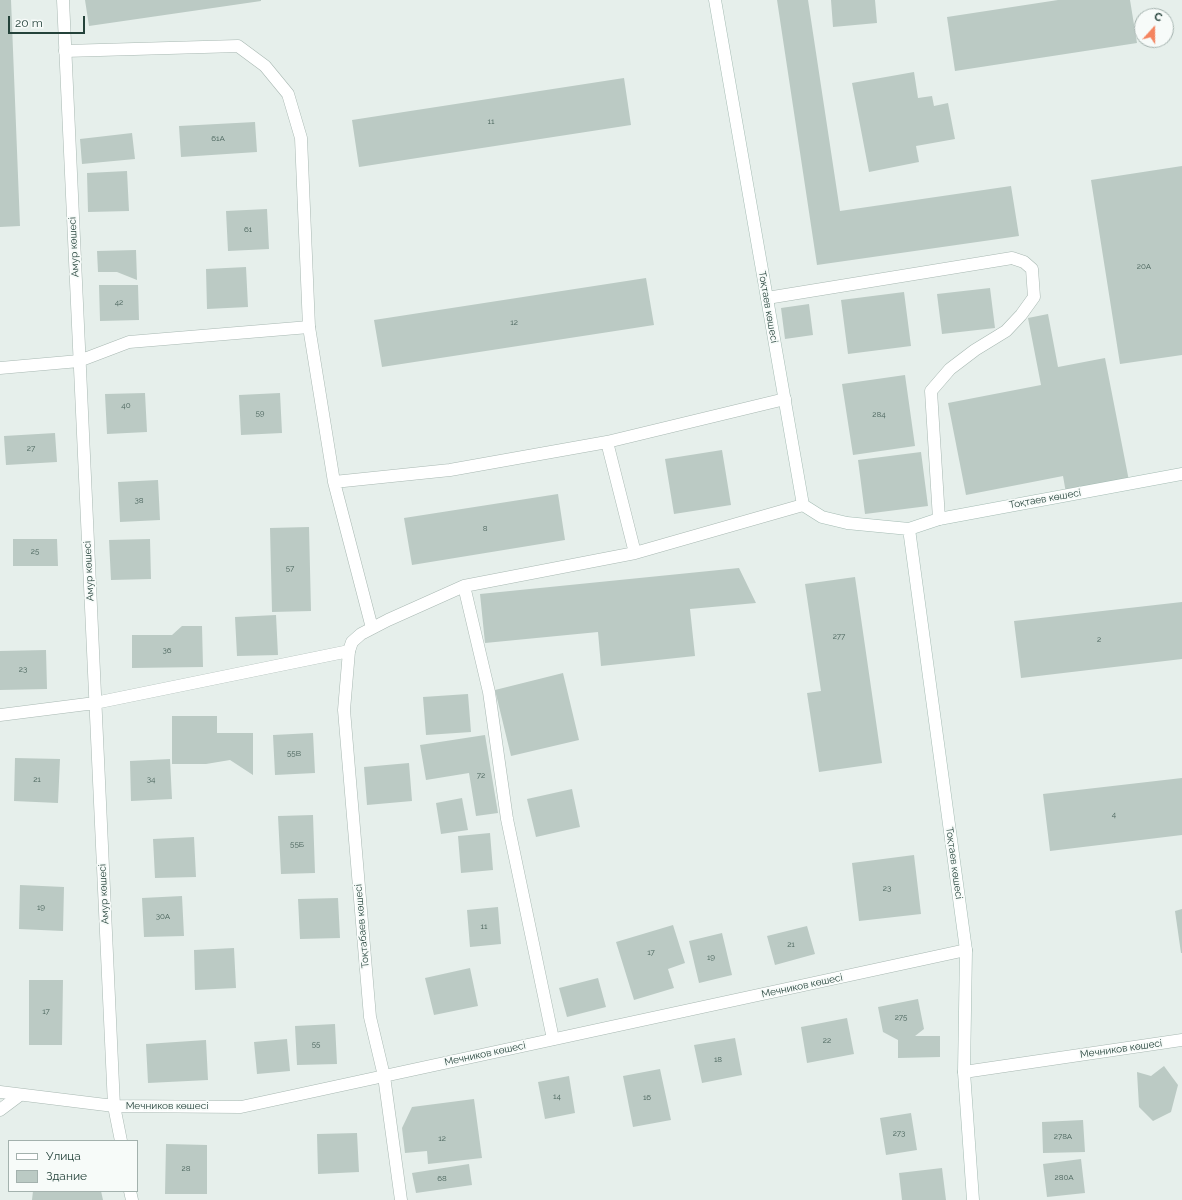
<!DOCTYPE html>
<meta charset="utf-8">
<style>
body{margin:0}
#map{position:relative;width:1182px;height:1200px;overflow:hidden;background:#e6efeb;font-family:Raleway,sans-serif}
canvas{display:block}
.legend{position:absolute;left:8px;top:1140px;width:130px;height:52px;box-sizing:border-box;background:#f7fbf9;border:1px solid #a3b1ad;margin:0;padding:5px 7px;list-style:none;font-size:12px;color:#24423a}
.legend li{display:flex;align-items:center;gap:8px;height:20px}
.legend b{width:20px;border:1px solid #a3b1ad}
.north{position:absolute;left:1134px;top:8px;width:40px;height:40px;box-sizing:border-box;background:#f7fbf9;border:1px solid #a3b1ad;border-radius:50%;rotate:21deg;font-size:11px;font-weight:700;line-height:16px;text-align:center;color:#24423a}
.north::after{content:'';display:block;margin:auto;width:14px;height:18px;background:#f4845f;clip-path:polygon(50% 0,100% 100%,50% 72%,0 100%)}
.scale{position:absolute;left:8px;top:16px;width:77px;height:18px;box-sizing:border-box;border:2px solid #24423a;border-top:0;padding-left:5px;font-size:12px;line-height:14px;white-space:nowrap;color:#24423a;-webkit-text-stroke:3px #f7fbf9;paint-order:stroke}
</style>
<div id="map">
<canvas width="1182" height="1200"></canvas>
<ul class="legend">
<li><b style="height:5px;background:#fff"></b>Улица</li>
<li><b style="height:11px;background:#bbcac4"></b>Здание</li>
</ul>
<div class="north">С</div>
<div class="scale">20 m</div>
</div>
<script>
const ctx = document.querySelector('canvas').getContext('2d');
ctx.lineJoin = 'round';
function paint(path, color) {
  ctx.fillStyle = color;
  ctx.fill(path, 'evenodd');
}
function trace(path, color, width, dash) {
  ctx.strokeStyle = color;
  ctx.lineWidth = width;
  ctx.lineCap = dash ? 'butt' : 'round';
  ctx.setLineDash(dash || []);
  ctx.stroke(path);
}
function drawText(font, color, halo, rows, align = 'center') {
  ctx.font = font + ' Raleway,sans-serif';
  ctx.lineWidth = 3.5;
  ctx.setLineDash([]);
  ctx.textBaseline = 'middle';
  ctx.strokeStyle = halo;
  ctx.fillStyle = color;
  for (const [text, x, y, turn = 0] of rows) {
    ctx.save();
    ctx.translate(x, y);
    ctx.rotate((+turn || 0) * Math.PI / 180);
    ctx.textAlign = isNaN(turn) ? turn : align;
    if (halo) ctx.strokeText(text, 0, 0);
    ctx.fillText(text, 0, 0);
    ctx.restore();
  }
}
paint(new Path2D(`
 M0,0H11L20,226L0,227Z
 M85,0H261V1L89,26Z
 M777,0H808L840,211L1011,186L1019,236L817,265Z
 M831,0H875L877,23L833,27Z
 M1058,0H1130L1137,43L955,71L947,17Z
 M914,72L918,98L932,96L934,106L948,103L955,139L916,146L919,162L869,172L852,83Z
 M624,78L631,125L359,167L352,120Z
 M255,122L257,152L181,157L179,126Z
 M132,133L135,159L82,164L80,139Z
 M1182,166V355L1120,364L1091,180Z
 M127,171L129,211L88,212L87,173Z
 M267,209L269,249L228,251L226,211Z
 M136,250L137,280L117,272H98L97,251Z
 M246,267L248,307L207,309L206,269Z
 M646,278L654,325L382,367L374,320Z
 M99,285H138L139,320L100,321Z
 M990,288L995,328L942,334L937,294Z
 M904,292L911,346L848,354L841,300Z
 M809,304L813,335L785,339L781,308Z
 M1048,314L1058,367L1105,358L1129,481L1066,493L1063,476L966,495L948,403L1041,385L1028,318Z
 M905,375L915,446L853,455L842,384Z
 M145,393L147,432L107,434L105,394Z
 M280,393L282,433L241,435L239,395Z
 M55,433L57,462L6,465L4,436Z
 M722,450L731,505L674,514L665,459Z
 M921,452L928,506L865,514L858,460Z
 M158,480L160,520L120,522L118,482Z
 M558,494L565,540L412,565L404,518Z
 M309,527L311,611L272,612L270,528Z
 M13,539H57L58,566H13Z
 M150,539L151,579L111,580L109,540Z
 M739,568L756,603L690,609L695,656L601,666L598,632L485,643L480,594Z
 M855,577L882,763L819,772L807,693L821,691L805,584Z
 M1182,602V659L1021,678L1014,621Z
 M276,615L278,655L237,656L235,617Z
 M182,626H202L203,667L132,668V635H172Z
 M46,650L47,689L0,690V651Z
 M563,673L579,740L511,756L495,690Z
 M468,694L471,732L426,735L423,697Z
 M172,716H217V733H253V775L230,760L206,764H172Z
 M313,733L315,773L275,775L273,735Z
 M485,735L498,813L476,816L469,773L426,780L420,745Z
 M15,758L60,759L58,803L14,801Z
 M170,759L172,799L131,801L130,761Z
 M409,763L412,801L367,805L364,767Z
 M1182,778V835L1050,851L1043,794Z
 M572,789L580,827L536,837L527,799Z
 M462,798L468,830L441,834L436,803Z
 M313,815L315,873L281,874L278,816Z
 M490,833L493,870L461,873L458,836Z
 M194,837L196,877L155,878L153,839Z
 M914,855L921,914L859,921L852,863Z
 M20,885L64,887L63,931L19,929Z
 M182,896L184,936L144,937L142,898Z
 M338,898L340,938L300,939L298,899Z
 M498,907L501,944L470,947L467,910Z
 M1182,909V953H1181L1175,911Z
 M673,925L685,963L668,969L674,988L634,1000L616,942Z
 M807,926L815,954L775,965L767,936Z
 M722,933L732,975L699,983L689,941Z
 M234,948L236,988L195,990L194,950Z
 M470,968L478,1006L434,1015L425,978Z
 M598,978L606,1007L567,1017L559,988Z
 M29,980H63L62,1045H29Z
 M918,999L924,1029L915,1036H940V1057L898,1058V1040L883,1032L878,1007Z
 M847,1018L854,1054L807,1063L801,1027Z
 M335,1024L337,1064L297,1065L295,1026Z
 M735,1038L742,1075L702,1083L694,1045Z
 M287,1039L290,1071L257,1074L254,1042Z
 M206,1040L208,1080L148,1083L146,1044Z
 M1164,1066L1178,1085L1171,1112L1153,1121L1139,1107L1137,1072L1151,1076Z
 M660,1069L671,1120L633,1127L623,1076Z
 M569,1076L575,1113L545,1119L538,1082Z
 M474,1099L482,1158L428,1164L427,1151L405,1153L402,1128L412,1107Z
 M911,1113L917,1150L886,1155L880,1118Z
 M1083,1120L1085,1152L1043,1153L1042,1122Z
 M357,1133L359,1172L318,1174L317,1134Z
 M166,1144L207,1145V1194H165Z
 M1081,1159L1085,1193L1047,1197L1043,1164Z
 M469,1164L472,1185L416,1193L412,1173Z
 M942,1168L946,1200H902L899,1173Z
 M33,1191H101L103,1200H32Z`), '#bbcac4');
const lane = new Path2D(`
 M65,51L238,46L265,66L288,94L301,138L309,327L334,482L450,470L607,442L635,553
 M767,298L1012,258L1024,262L1032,269L1034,297L1021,315L1006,331L975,350L950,369L931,391L939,519
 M607,442L785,399
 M334,482L372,628
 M464,586L489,692L507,819L553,1039
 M349,651L352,642L361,634L388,620L464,586L635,553L803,505
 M0,1110L20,1095`);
const street = new Path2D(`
 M63,0L114,1106L121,1141
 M0,368L79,361L129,342L309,327
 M0,715L95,703L349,651L344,710L370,1017L384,1076L401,1200
 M964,1072L1182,1040
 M0,1092L114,1106L241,1107L966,950
 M130,1191L132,1200`);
const secondary = new Path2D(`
 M715,0L803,505L822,517L847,523L909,529L939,519L1182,474
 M909,529L966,950L964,1072L973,1200`);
trace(lane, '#a8b8b2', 13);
trace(street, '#a8b8b2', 13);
trace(secondary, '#a4bbb3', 13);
trace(lane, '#fff', 12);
trace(street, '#fff', 12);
trace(secondary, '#fff', 12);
drawText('8px', '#4a645c', null, [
 ["11",491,122],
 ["61А",218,139],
 ["61",248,230],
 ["20А",1144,267],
 ["42",119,303],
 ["12",514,323],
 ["40",126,406],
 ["59",260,414],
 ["284",879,415],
 ["27",31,449],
 ["38",139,501],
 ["8",485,529],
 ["25",35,552],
 ["57",290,569],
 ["277",839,637],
 ["2",1099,640],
 ["36",167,651],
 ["23",23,670],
 ["55В",294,754],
 ["72",481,776],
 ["21",37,780],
 ["34",151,780],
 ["4",1114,815],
 ["55Б",297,845],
 ["23",887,889],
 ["19",41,908],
 ["30А",163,917],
 ["11",484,927],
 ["21",791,945],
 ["17",651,953],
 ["19",711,958],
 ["17",46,1012],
 ["275",901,1018],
 ["22",827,1041],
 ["55",316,1045],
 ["18",718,1060],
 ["14",557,1097],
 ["16",647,1098],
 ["273",899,1134],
 ["278А",1063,1137],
 ["12",442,1139],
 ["28",186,1169],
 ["280А",1064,1178],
 ["68",442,1179]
]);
drawText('10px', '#24423a', '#f7fbf9', [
 ["Амур көшесі",74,247,-93],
 ["Тоқтаев көшесі",768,307,80],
 ["Тоқтаев көшесі",1045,499,-10],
 ["Амур көшесі",89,571,-93],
 ["Тоқтаев көшесі",954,863,82],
 ["Амур көшесі",104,894,-93],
 ["Тоқтабаев көшесі",362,926,-95],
 ["Мечников көшесі",802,986,-12],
 ["Мечников көшесі",1121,1049,-8],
 ["Мечников көшесі",485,1054,-12],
 ["Мечников көшесі",167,1106]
]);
</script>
